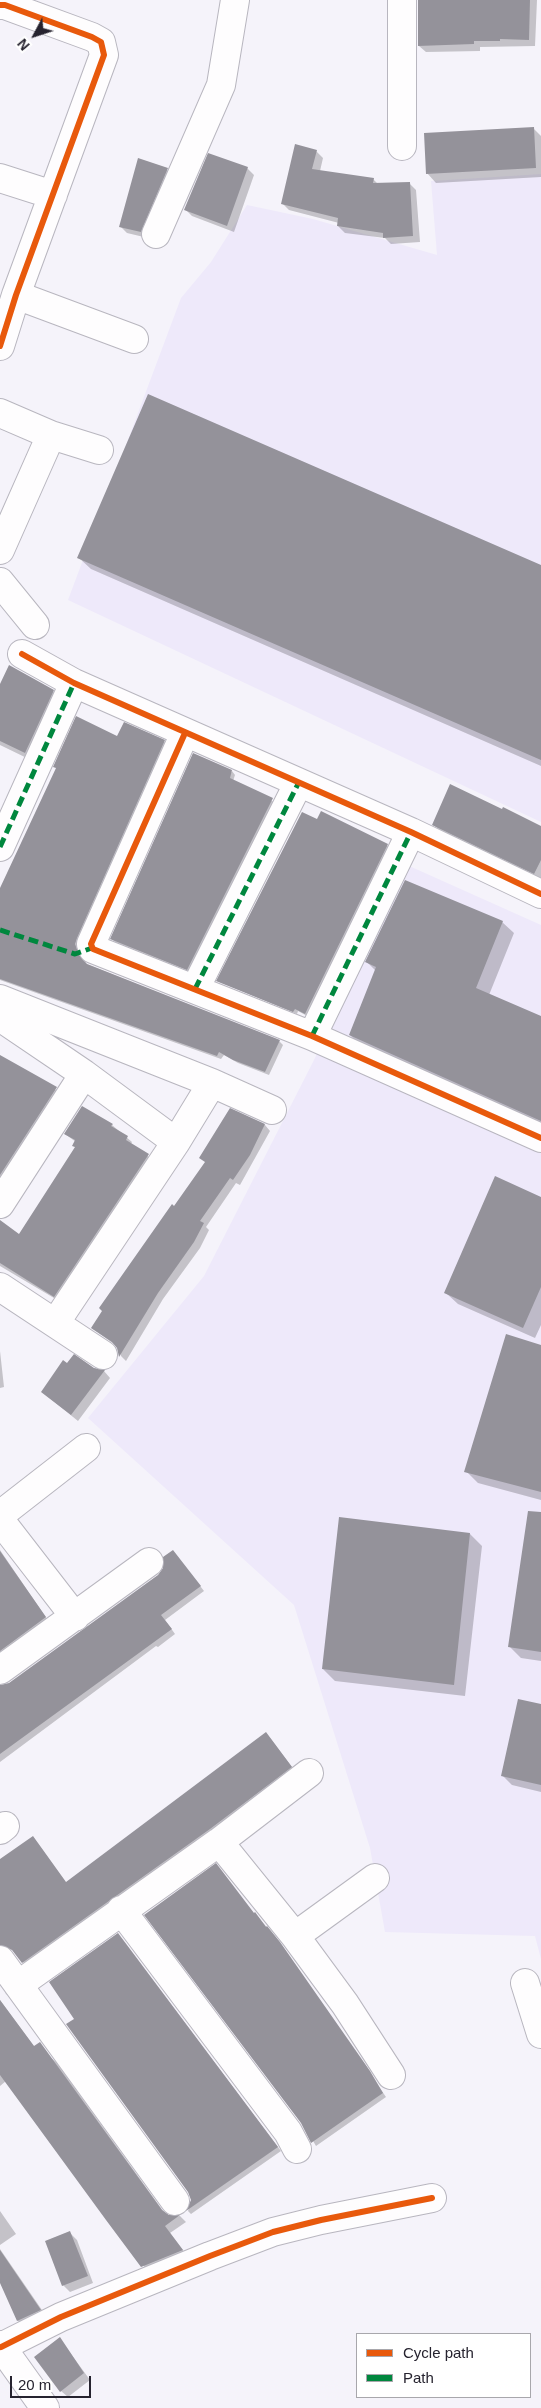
<!DOCTYPE html>
<style>
body{margin:0}
#map{position:relative;width:541px;height:2408px;overflow:hidden;background:#f5f3fa;font-family:Arial,sans-serif}
canvas{display:block}
.legend{position:absolute;left:356px;top:2333px;width:175px;height:65px;box-sizing:border-box;background:#fff;border:1px solid #a8a7ac;margin:0;padding:6px 9px;list-style:none;font-size:15px;color:#26232f}
.legend li{display:flex;align-items:center;gap:10px;height:25px}
.legend b{width:25px;border:1px solid #a8a7ac}
.north{position:absolute;left:10px;top:10px;width:50px;height:50px;-webkit-text-stroke:4px #fff;paint-order:stroke;rotate:230deg;font-size:14px;font-weight:700;line-height:20px;text-align:center;color:#26232f}
.north::after{content:'';display:block;margin:auto;width:18px;height:22px;background:#26232f;clip-path:polygon(50% 0,100% 100%,50% 72%,0 100%)}
.scale{position:absolute;left:10px;top:2376px;width:81px;height:22px;box-sizing:border-box;border:2px solid #26232f;border-top:0;padding-left:6px;font-size:15px;line-height:18px;white-space:nowrap;color:#26232f;-webkit-text-stroke:4px #fff;paint-order:stroke}
</style>
<div id="map">
<canvas width="541" height="2408"></canvas>
<ul class="legend">
<li><b style="height:6px;background:#e8590c"></b>Cycle path</li>
<li><b style="height:6px;background:#00873e"></b>Path</li>
</ul>
<div class="north">N</div>
<div class="scale">20 m</div>
</div>
<script>
const ctx = document.querySelector('canvas').getContext('2d');
ctx.lineJoin = 'round';
function paint(path, color) {
  ctx.fillStyle = color;
  ctx.fill(path, 'evenodd');
}
function trace(path, color, width, dash) {
  ctx.strokeStyle = color;
  ctx.lineWidth = width;
  ctx.lineCap = dash ? 'butt' : 'round';
  ctx.setLineDash(dash || []);
  ctx.stroke(path);
}
paint(new Path2D(`
 M541,174V822L68,600L181,298L211,262L247,205L313,219L437,255L431,181Z
 M407,865L541,925V1959L535,1936L385,1932L370,1848L294,1605L88,1418L204,1276L313,1062Z`), '#eee9fa');
paint(new Path2D(`
 M418,0H537L535,46L480,47V51L426,52L419,46Z
 M533,128L541,136V177L436,183L427,173Z
 M316,151L323,158L320,171L373,179L378,184L409,183L416,190L420,242L391,244L385,238L345,233L338,226L339,223L289,210L282,203Z
 M247,168L254,175L234,232L192,216L185,209Z
 M167,170L174,176L148,238L127,233L120,226Z
 M79,558L541,567V766L91,569Z
 M0,687L53,691L63,700L35,762L0,745Z
 M117,737L164,741L168,745L80,942V955L84,963L279,1041L283,1045L269,1075L238,1063L224,1055L221,1059L0,980V891Z
 M232,771L235,775L233,781L276,803L191,972L115,942L112,939Z
 M433,824L541,827V880L439,830Z
 M387,845L390,849L309,1017L298,1011L297,1014L218,981Z
 M502,922L514,933L489,995L541,1017V1126L362,1047L350,1035L376,971L367,962Z
 M0,1056L61,1093L0,1187Z
 M230,1110L265,1125L270,1131L240,1185L236,1183L206,1227L209,1230L200,1248L163,1299L126,1361L121,1356L118,1347L92,1328L206,1163Z
 M112,1125L132,1142L131,1144L153,1160L59,1301L0,1266V1222L19,1235L76,1148L73,1145L76,1142L65,1134Z
 M541,1198V1325L535,1338L458,1304L446,1293Z
 M541,1346V1500L478,1483L466,1471Z
 M0,1351L4,1387L0,1388Z
 M68,1365L104,1371L110,1378L78,1421L42,1392Z
 M340,1519L470,1534L482,1546L465,1696L335,1681L323,1669Z
 M541,1543V1661L521,1658L510,1647Z
 M0,1550L49,1622L0,1658Z
 M173,1551L204,1591L165,1620L175,1634L158,1647L156,1646L0,1762V1687L10,1684L159,1576Z
 M541,1706V1792L512,1785L502,1775Z
 M270,1738L295,1771L27,1967L23,1962L0,1928V1860L33,1837L66,1883Z
 M255,1913L283,1947L386,2097L316,2146L302,2122Z
 M118,1934L281,2151L191,2214L188,2211L192,2200Z
 M0,2000L44,2060L49,2056L56,2062L166,2215L169,2217L180,2216L186,2222L170,2233L188,2257L149,2273L6,2081L0,2086Z
 M0,2211L16,2234L0,2245Z
 M70,2233L77,2240L93,2283L70,2292L63,2285Z
 M0,2249L44,2313L24,2327L18,2321L0,2280Z
 M60,2339L90,2380L68,2397L61,2391Z`), '#0003');
paint(new Path2D(`
 M418,0H530L529,40L500,39V41H474V44L418,46Z
 M534,127L536,168L426,174L424,133Z
 M295,144L317,150L312,169L374,178L373,183L410,182L413,236L383,238V233L337,226L338,218L281,204Z
 M208,153L248,167L227,226L184,210Z
 M138,158L168,168L141,232L119,227Z
 M148,394L541,565V760L77,558Z
 M9,665L54,690L25,753L0,741V684Z
 M76,716L117,736L124,722L165,740L77,938L75,944L79,955L87,964L280,1040L265,1072L233,1060L219,1052L217,1056L0,979V888L56,768L53,767Z
 M193,753L232,770L230,778L273,798L187,970L110,939Z
 M450,784L502,809L503,807L541,826V860L534,874L432,825Z
 M321,811L388,844L305,1014L295,1009L293,1012L216,981L302,812L317,819Z
 M405,880L503,921L476,988L541,1016V1121L349,1035L376,967L365,962Z
 M0,1055L57,1087L0,1175Z
 M82,1106L113,1124L111,1126L128,1136L126,1140L149,1154L54,1297L0,1263V1220L19,1234L75,1147L72,1146L75,1140L64,1134Z
 M230,1108L265,1124L250,1155L233,1180L230,1178L200,1221L204,1223L194,1242L158,1293L119,1357L117,1348L112,1342L91,1328L102,1311L99,1308L172,1204L174,1206L205,1162L199,1158Z
 M495,1176L541,1197V1287L523,1328L444,1293Z
 M506,1334L541,1345V1492L464,1472Z
 M74,1354L94,1368L105,1370L71,1415L41,1392L63,1360L67,1363Z
 M528,1511L541,1512V1652L508,1647Z
 M339,1517L470,1533L454,1685L322,1669Z
 M173,1550L201,1586L161,1615L172,1629L0,1754V1685L9,1683L158,1575L163,1568V1557Z
 M0,1551L46,1617L0,1651Z
 M518,1699L541,1704V1785L501,1776Z
 M266,1732L292,1767L210,1829L22,1963L12,1950L0,1945V1859L33,1836L66,1882Z
 M216,1863L254,1913L255,1912L266,1927L267,1926L280,1942L370,2071L383,2093L311,2143L301,2123L144,1915Z
 M118,1933L278,2147L186,2211L191,2200L188,2192L66,2024L74,2019L49,1982Z
 M0,2000L34,2046L40,2042L162,2210L169,2215H180L165,2226L183,2250L141,2267L106,2220L0,2075Z
 M70,2231L88,2276L62,2286L45,2241Z
 M0,2250L41,2310L17,2321L0,2283Z
 M60,2337L84,2373L60,2392L34,2357Z`), '#94929a');
const minor = new Path2D(`
 M402,0V146
 M0,5H5L92,37L101,42L104,55L16,295L0,346
 M0,178L53,195
 M156,234L221,85L235,0
 M16,295L134,339
 M0,413L51,435L99,450
 M0,550L51,435
 M0,582L35,625
 M22,654L74,683L411,832L541,894
 M185,733L91,944L93,949L312,1036L541,1138
 M0,847L74,683
 M195,989L298,784
 M0,999L212,1083L272,1110
 M0,1017L84,1074L176,1142
 M312,1036L411,832
 M0,1204L84,1074
 M0,1287L103,1355
 M56,1322L176,1142L212,1083
 M0,1515L86,1448
 M0,1520L75,1617
 M0,1670L149,1562
 M0,1830L5,1826
 M219,1842L295,1936L345,2004L391,2075
 M121,1910L288,2132L297,2149
 M295,1936L375,1878
 M0,1960L175,2201
 M525,1983L541,2034
 M18,1985L219,1842L309,1773
 M0,2345L45,2408
 M1,2347L61,2317L210,2256L273,2232L321,2220L432,2198`);
trace(minor, '#b8b6bf', 30);
trace(minor, '#fefdfe', 28);
trace(new Path2D(`
 M0,847L74,683
 M0,930L75,954L92,948L91,945
 M195,989L298,784
 M312,1036L411,832`), '#00873e', 5, [10, 5]);
trace(new Path2D(`
 M0,5H5L92,37L101,42L104,55L16,295L0,346
 M22,654L74,683L411,832L541,894
 M185,733L91,944L93,949L312,1036L541,1138
 M1,2347L61,2317L210,2256L273,2232L321,2220L432,2198`), '#e8590c', 6);
</script>
